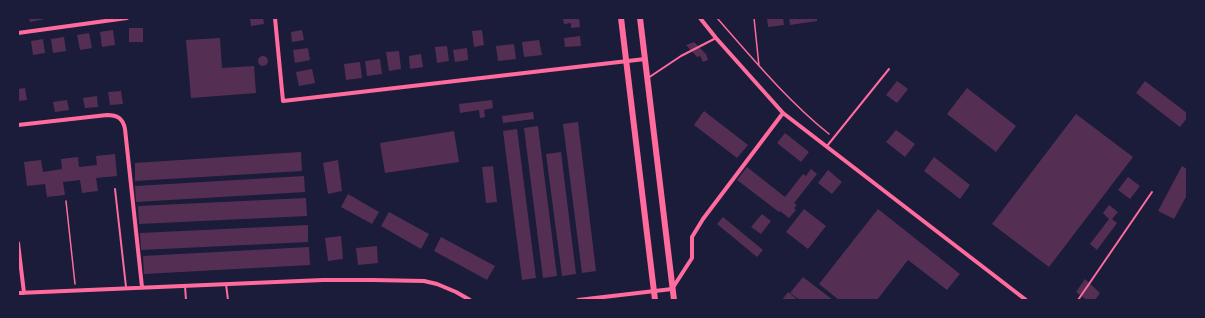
<!DOCTYPE html>
<style>
body{margin:0}
#map{position:relative;width:1205px;height:318px;overflow:hidden;background:#1b1b3a;font-family:"Open Sans",sans-serif}
canvas{display:block}
.frame{position:absolute;inset:0;border:19px solid #1b1b3a;pointer-events:none}
</style>
<div id="map">
<canvas width="1205" height="318"></canvas>
<div class="frame"></div>
</div>
<script>
const ctx = document.querySelector('canvas').getContext('2d');
ctx.lineJoin = 'round';
function paint(path, color) {
  ctx.fillStyle = color;
  ctx.fill(path, 'evenodd');
}
function trace(path, color, width, dash) {
  ctx.strokeStyle = color;
  ctx.lineWidth = width;
  ctx.lineCap = dash ? 'butt' : 'round';
  ctx.setLineDash(dash || []);
  ctx.stroke(path);
}
paint(new Path2D(`
 M29,18H44L45,19L30,22Z
 M250,18H263L264,24L251,26Z
 M563,18H579L580,27L571,28V23L564,24Z
 M767,18H783L784,25L768,27Z
 M789,18H817V21L790,25Z
 M129,28H143V42H129Z
 M113,30L115,45L102,47L100,32Z
 M302,30L304,40L292,42L291,32Z
 M482,30L484,45L474,47L472,31Z
 M89,33L92,48L80,50L77,35Z
 M580,36L581,46L565,47L564,38Z
 M64,37L66,51L53,53L51,39Z
 M220,38L222,68L254,66L256,93L191,98L186,40Z
 M43,39L45,53L33,55L31,41Z
 M539,40L542,55L524,57L522,42Z
 M694,42L706,54L708,60L703,62L700,56L697,57L686,45Z
 M514,44L516,59L498,61L496,46Z
 M447,46L449,61L437,63L435,47Z
 M308,48L310,60L295,63L293,50Z
 M467,48L468,60L455,62L453,50Z
 M399,51L401,69L389,71L386,52Z
 M421,54L423,67L410,69L409,56Z
 M258 61a5 5 0 1 1 10 0a5 5 0 1 1-10 0Z
 M380,59L382,74L367,76L365,61Z
 M360,62L362,78L346,80L344,64Z
 M312,69L315,83L299,86L296,72Z
 M897,81L908,89L897,103L886,95Z
 M1145,81L1187,113V118L1180,127L1136,93Z
 M25,88L27,100L18,101V89Z
 M967,88L1016,126L996,152L947,114Z
 M121,91L123,104L110,105L108,92Z
 M97,96L98,107L85,108L83,98Z
 M67,100L69,110L55,112L53,102Z
 M492,100L493,108L484,110L485,117L480,118L479,110L460,113L459,104Z
 M704,111L748,145L737,158L694,125Z
 M533,112L534,119L503,123L502,116Z
 M1076,114L1133,157L1049,267L992,224Z
 M578,122L596,271L582,273L563,124Z
 M538,126L557,276L543,278L524,128Z
 M517,129L536,278L522,280L503,131Z
 M896,130L915,144L905,157L886,142Z
 M454,131L459,162L385,173L380,143Z
 M785,133L809,152L801,162L777,143Z
 M301,152L302,171L135,181V163Z
 M561,152L576,274L562,276L546,154Z
 M115,154L117,176L96,178L98,191L82,193L80,180L63,182L65,195L47,197L45,184L27,186L24,162L41,160L43,172L62,169L61,159L78,157L79,167L97,165L96,156Z
 M934,157L970,185L960,199L924,171Z
 M338,160L342,191L328,194L323,163Z
 M493,166L497,202L486,203L482,167Z
 M1182,166L1187,169V195L1174,219L1158,211Z
 M747,167L785,197L803,174L806,176L811,169L817,174L794,203L797,205L794,208L796,210L789,218L780,211L779,212L737,180Z
 M828,170L842,182L832,194L818,183Z
 M304,176L305,192L136,202L135,186Z
 M1128,177L1140,186L1130,199L1118,190Z
 M348,194L379,212L372,224L341,207Z
 M306,198L307,216L139,224L138,206Z
 M1109,205L1118,212L1112,219L1117,223L1097,250L1090,244L1109,219L1103,213Z
 M804,209L826,226L808,249L786,232Z
 M878,209L960,274L947,290L908,260L877,300H839L819,284Z
 M389,212L429,234L421,249L381,226Z
 M762,214L771,221L761,234L751,227Z
 M723,217L763,250L757,257L717,224Z
 M308,225V242L141,250L140,233Z
 M341,236L343,259L328,261L325,238Z
 M441,237L495,266L487,280L434,251Z
 M377,246L378,263L358,265L356,248Z
 M309,247L310,265L144,274L143,256Z
 M803,277L833,300H800L790,293Z
 M1085,279L1100,293L1095,300H1087L1076,292Z
 M788,292L798,300H782Z`), '#542f53');
trace(new Path2D(`
 M717,18C753,59 787,100 829,134
 M754,18L759,66
 M66,201L75,284`), '#ff6b9d', 1.5);
trace(new Path2D(`
 M648,78L681,56L716,38
 M827,146L889,69
 M115,189L126,287
 M226,284L228,300
 M185,286L186,300
 M1078,300L1152,192`), '#ff6b9d', 2);
trace(new Path2D(`
 M275,18L283,101L645,59
 M700,18L716,38L783,113L1026,300
 M18,33L127,18
 M18,125L107,115C117,115 123,118 125,129L142,287
 M18,243L24,293
 M18,293L323,280H373L424,281L437,284L456,292L470,300
 M578,300L672,289L692,258V237L703,219L783,113`), '#ff6b9d', 4);
trace(new Path2D(`
 M621,18L655,300
 M640,18L674,300`), '#ff6b9d', 6);
</script>
